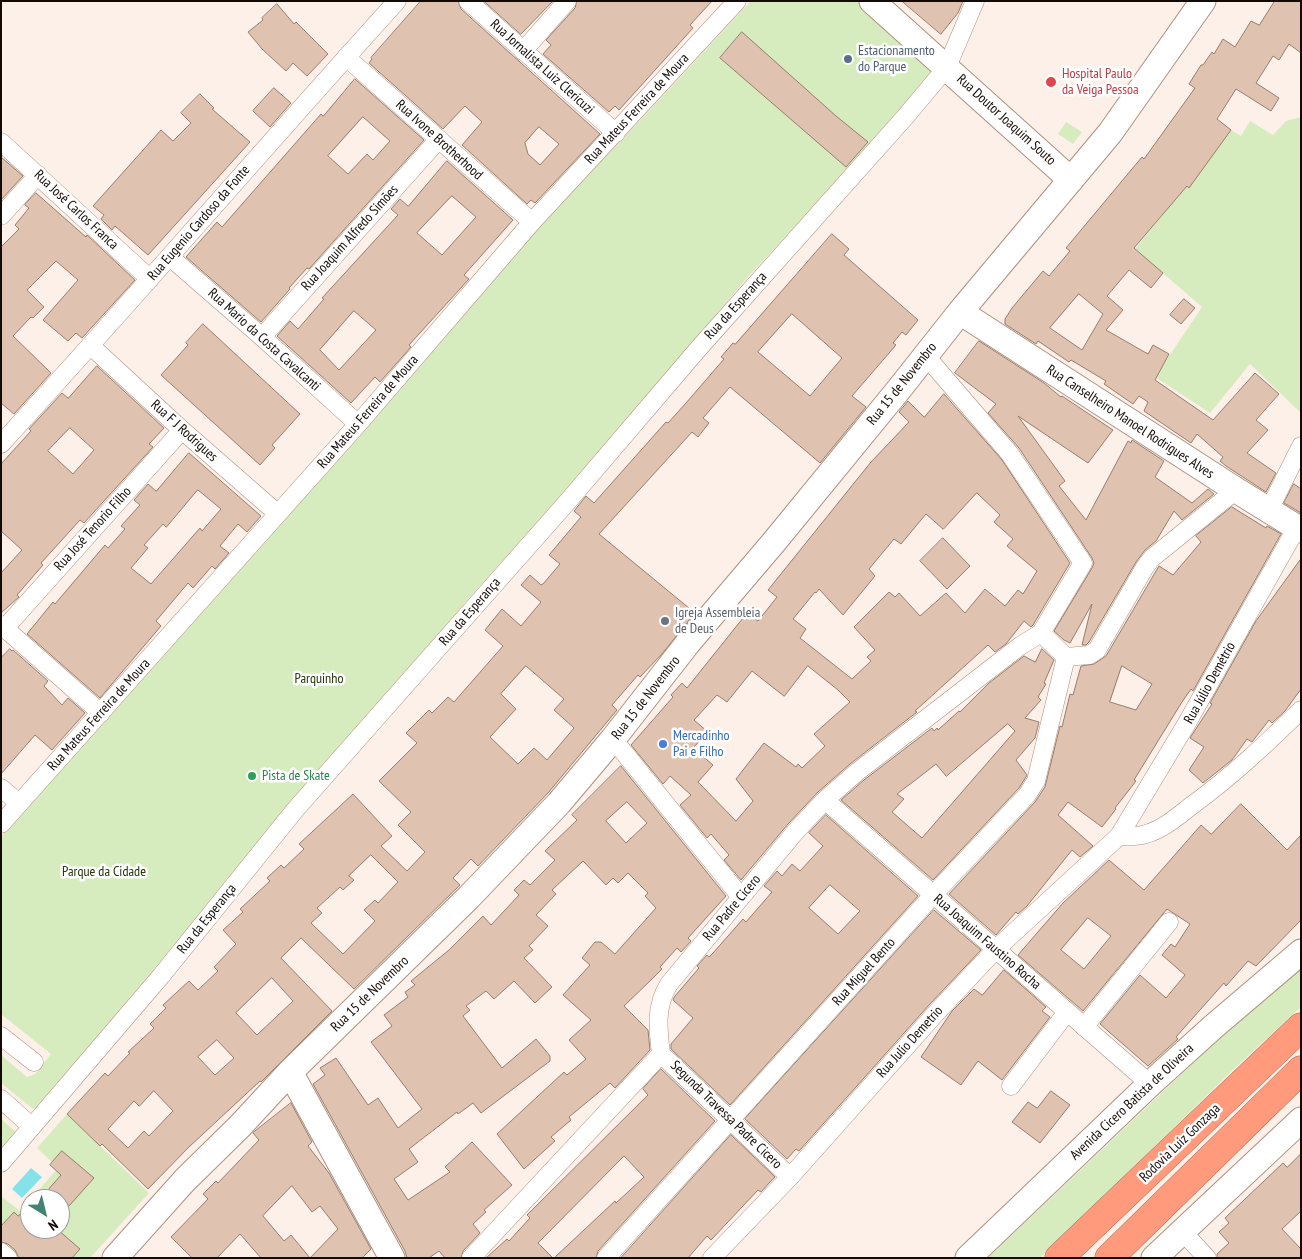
<!DOCTYPE html>
<meta charset="utf-8">
<style>
body{margin:0}
#map{position:relative;width:1302px;height:1259px;overflow:hidden;background:#fcf0e8;font-family:"PT Sans Narrow",sans-serif}
canvas{display:block}
.frame{position:absolute;inset:0;border:2px solid #130a05;pointer-events:none}
.north{position:absolute;left:20px;top:1189px;width:50px;height:50px;box-sizing:border-box;background:#fff;border:1px solid #a19d9b;border-radius:50%;rotate:144deg;font-size:14px;font-weight:700;line-height:20px;text-align:center;color:#130a05}
.north::after{content:'';display:block;margin:auto;width:18px;height:22px;background:#428373;clip-path:polygon(50% 0,100% 100%,50% 72%,0 100%)}
</style>
<div id="map">
<canvas width="1302" height="1259"></canvas>
<div class="frame"></div>
<div class="north">N</div>
</div>
<script>
const ctx = document.querySelector('canvas').getContext('2d');
ctx.lineJoin = 'round';
function paint(path, color) {
  ctx.fillStyle = color;
  ctx.fill(path, 'evenodd');
}
function trace(path, color, width, dash) {
  ctx.strokeStyle = color;
  ctx.lineWidth = width;
  ctx.lineCap = dash ? 'butt' : 'round';
  ctx.setLineDash(dash || []);
  ctx.stroke(path);
}
function drawText(font, color, halo, rows, align = 'center') {
  ctx.font = font + ' "PT Sans Narrow",sans-serif';
  ctx.lineWidth = 5;
  ctx.setLineDash([]);
  ctx.textBaseline = 'middle';
  ctx.strokeStyle = halo;
  ctx.fillStyle = color;
  for (const [text, x, y, turn = 0] of rows) {
    ctx.save();
    ctx.translate(x, y);
    ctx.rotate((+turn || 0) * Math.PI / 180);
    ctx.textAlign = isNaN(turn) ? turn : align;
    if (halo) ctx.strokeText(text, 0, 0);
    ctx.fillText(text, 0, 0);
    ctx.restore();
  }
}
paint(new Path2D(`
 M751,1H861L938,71L747,278L568,489L470,597L37,1107L33,1109L1,1083V1055L27,1077L35,1074L51,1054L1,1014V837L526,238L633,128Z
 M1301,117V413L1250,364L1210,413L1155,377L1202,307L1135,249L1231,130L1241,136L1250,121L1273,135L1286,121Z
 M1066,122L1082,132L1073,144L1058,134Z
 M1301,966V1007L1238,1065L1040,1258H988L1171,1084L1270,992Z
 M67,1114L149,1193L90,1258H19L1,1244V1196L20,1211L30,1200V1229H60V1199H31L58,1168L37,1148Z
 M1,1119L16,1132L1,1149Z`), '#d7ecbe');
paint(new Path2D(`
 M31,1168L42,1177L22,1198L12,1189Z`), '#86e2ea');
const building = new Path2D(`
 M421,1H458L461,9L600,134L535,203L531,200L527,204L462,145L482,122L465,106L443,129L369,63L372,59L371,58ZM539,127L559,144L540,165L528,154L525,143Z
 M484,1H553L521,34Z
 M577,1H712L690,25L693,28L619,110L615,106L609,112L543,54L551,45L546,40L575,8Z
 M902,1H963L958,13L941,34Z
 M1275,1H1301V53L1289,44L1279,60L1273,56L1256,83L1279,98L1271,111L1236,89L1217,119L1231,130L1189,188L1187,186L1134,248L1163,273L1151,288L1129,270L1107,296L1123,310L1106,330L1148,354L1153,345L1169,354L1155,380L1213,420L1255,373L1279,394L1256,420L1268,430L1247,453L1276,473L1266,492L1226,466L1220,461L1223,457L1197,434L1191,443L1144,411L1148,402L1139,396L1133,404L1104,384L1106,381L1071,360L1069,362L1038,341L1036,344L1005,324V319L1012,308L1043,271L1049,276L1070,251L1066,248L1142,157L1144,159L1195,88L1189,84L1201,65H1203L1212,52L1214,54L1223,39L1235,47L1251,21L1259,25ZM1079,294L1103,314L1082,350L1050,328Z
 M277,4L294,24L296,22L328,54L307,76L293,63L286,71L262,49L248,32L263,20L262,18Z
 M742,32L836,116L868,142L846,167L720,58Z
 M355,79L424,140L309,269L307,268L289,288L290,289L261,322L186,257L217,222L222,227L321,114L323,116ZM363,117L390,141L373,160L367,154L348,174L328,156Z
 M274,88L291,103L270,127L253,111Z
 M200,94L214,108L212,109L250,142L148,255L115,226L112,230L101,219L104,215L93,206L161,130L173,141L191,123L181,113Z
 M1,157L23,176L1,200Z
 M447,161L513,220L464,275L469,279L409,345L411,347L380,382L375,377L351,403L277,336L290,321L298,329L324,299L322,298L398,215L391,209L400,199L408,206ZM452,196L476,217L442,255L417,233ZM354,311L376,330L339,370L320,350Z
 M36,193L86,237L87,235L135,280L82,338L76,333L68,341L43,320L78,280L56,261L27,290L44,307L33,318L31,317L13,336L51,373L14,414L1,403V247L19,229L15,225L29,208L25,205Z
 M832,234L849,249L844,255L918,320L906,335L902,332L893,343L896,345L852,396L866,407L820,463L730,387L703,418L709,423L698,437L692,432L599,534L695,613L661,655L640,677L638,675L612,705L617,710L548,793L478,866L471,859L453,878L460,885L354,989L301,938L281,958L332,1011L261,1082L260,1081L189,1147L148,1189L102,1144L100,1146L67,1114L105,1073L108,1076L130,1053L128,1052L154,1028L150,1024L166,1008L163,1005L189,981L198,990L218,971L214,967L236,944L223,930L243,912L240,909L270,881L267,878L281,865L284,868L304,849L299,844L353,794L392,836L381,846L407,871L425,852L398,825L411,812L379,781L417,743L406,733L429,710L432,713L448,697L454,702L503,646L485,630L502,609L521,626L541,602L521,585L530,575L541,585L543,584L560,564L549,555L581,517L574,511L586,496L594,503L666,422L668,423L686,403L724,359L721,357L733,343L735,344ZM792,314L842,358L810,396L758,352ZM526,666L564,699L554,710L574,728L547,760L534,748L518,764L490,737L516,709L501,694ZM371,855L398,882L378,903L375,900L364,910L375,921L343,954L311,923L322,913L317,908L340,887L343,890L354,880L349,876ZM272,978L293,1001L257,1035L236,1013ZM217,1040L234,1058L215,1075L198,1057ZM154,1091L173,1111L149,1136L144,1131L128,1148L108,1129L134,1101L139,1106Z
 M1184,299L1195,308L1181,324L1170,315Z
 M203,324L300,414L272,445L275,448L260,465L161,375L188,345L186,343Z
 M979,341L1044,383L1061,397L1062,396L1113,430L1088,463L1018,416L1065,481L1059,486L1086,520L1128,441L1131,443L1132,440L1164,461L1155,477L1192,503L1208,489L1214,494L1182,520L1174,511L1156,541L1145,550L1136,562L1089,642L1086,645H1082L1092,604L1070,643L1064,640L1054,631L1092,568L1094,563L1092,558L1019,448L988,413L996,404L955,373Z
 M97,366L164,428L149,444L153,447L84,523L80,520L41,563L43,565L17,595L19,597L1,613V573L22,550L1,531V464L31,431L29,429L62,393L68,398ZM70,428L94,450L73,474L48,451Z
 M944,394L1002,460L1070,563L1033,625L1031,627L1024,621L1006,644L995,652L988,645L915,711L917,712L850,764L818,792L788,824L741,880L724,860L729,855L711,834L707,838L680,805L691,795L670,776L663,784L631,745L673,697L671,695L682,683L687,688L747,613L758,621L777,597L768,590L871,462L909,422L899,412L908,401L924,417ZM977,493L1000,515L994,522L1013,539L1007,546L1037,571L1023,594L1018,590L1005,606L985,589L965,613L946,593L920,616L899,593L895,597L889,592L854,627L875,650L867,657L871,661L852,679L800,638L806,629L793,619L815,592L816,593L819,589L843,615L875,576L869,569L894,539L901,544L926,514L943,529ZM808,666L838,690L850,702L814,734L825,746L802,768L798,764L796,767L764,743L736,779L753,801L736,821L698,782L713,765L693,748L708,732L694,720L717,695L727,702L752,671L784,696Z
 M189,453L261,516L247,532L238,524L220,546L229,553L215,569L212,566L193,588L188,583L156,621L161,626L100,698L27,634L53,602L55,604L105,545L108,548L125,529L121,526L140,505L134,500L148,484L156,491ZM198,490L221,509L202,531L200,528L151,584L131,568L148,548L144,545L163,524L166,527Z
 M1294,484L1301,489V513L1284,503Z
 M1232,507L1266,528L1267,526L1281,534L1193,691L1191,689L1182,702L1134,780L1136,781L1115,808L1116,809L1102,827L1068,802L1058,815L1093,846L1080,857L1072,850L1027,906L1018,914L1016,912L996,935L949,894L1035,802L1045,787L1060,726L1062,727L1070,694L1073,695L1081,666L1094,664L1106,656L1159,566L1173,575L1201,542L1196,536ZM1122,666L1152,684L1136,710L1110,702Z
 M943,538L970,566L947,589L920,561Z
 M1301,559V689L1285,711L1272,723L1269,720L1252,742L1247,739L1232,760L1203,783L1189,770L1204,747L1190,738L1212,704L1210,703L1256,621Z
 M10,649L12,651L13,650L48,681L44,686L62,705L68,698L85,713L52,750L35,735L1,774V658Z
 M1042,649L1054,660L1044,683L1046,684L1038,697L1041,700L1025,718L1039,722L1035,738L1016,760L1027,775L1026,777L1019,788L933,880L841,800L864,780L932,728L934,731L937,728L938,730L959,711L960,712L989,683L1024,656L1035,662ZM1008,724L1015,731L922,838L892,812L904,799L897,794L922,775L936,764L946,776Z
 M621,766L726,896L688,938L691,941L681,952L677,948L660,967L662,969L651,980L624,1006L648,1030L650,1050L615,1088L610,1083L569,1117L571,1120L551,1137L555,1141L524,1169L497,1134L564,1072L567,1075L586,1059L569,1040L591,1020L563,995L590,965L582,958L595,942H601L615,954L656,908L645,896L648,893L628,873L618,883L613,878L606,885L583,861L552,890L556,894L536,915L548,926L529,946L533,950L524,958L552,987L535,1003L514,981L494,999L486,991L466,1006L470,1010L463,1016L502,1068L536,1039L550,1056V1061L481,1113L473,1103L458,1114L457,1112L409,1149L418,1162L394,1179L408,1200L450,1172L445,1167L472,1142L512,1185L484,1210L486,1212L473,1224L480,1233L463,1251L461,1258H445L439,1251L429,1258H407L405,1251L313,1084L325,1075L320,1068L336,1058L368,1105L378,1098L398,1128L422,1109L371,1042L392,1026L384,1015L408,997L405,992L415,985L411,981L449,950L483,916L491,925L519,895L514,890L524,880L530,885L555,860L545,851L577,820L572,815ZM627,802L647,823L626,843L606,821Z
 M1241,804L1287,850L1301,835V920L1256,966L1248,961L1226,986L1224,983L1176,1037L1178,1039L1148,1066L1100,1024L1140,975L1166,998L1185,975L1162,955L1171,944L1175,947L1190,924L1167,909L1083,1011L1018,955L1063,903L1109,860L1144,890L1201,825L1211,834ZM1088,918L1111,936L1084,969L1061,950Z
 M826,815L918,896L730,1105L671,1049V1044L693,1018L673,1000L675,996L699,968L697,966L707,955L709,957L713,953L743,919L746,922L772,892L764,886L777,871L782,876L792,864L800,871L823,846L809,833ZM830,885L860,911L838,934L809,908Z
 M934,910L981,950L929,1005L799,1151L796,1149L787,1159L745,1119Z
 M1004,970L1046,1007L1042,1011L1050,1017L1002,1080L978,1061L961,1085L921,1057L952,1011L974,989L982,995Z
 M661,1069L715,1121L598,1251L596,1258H554L615,1201L616,1203L644,1177L624,1156L538,1243L553,1258H486L507,1239L509,1241L530,1218L527,1215L648,1095L643,1089Z
 M1051,1091L1070,1105L1040,1143L1012,1122L1028,1102L1037,1108Z
 M291,1103L312,1142L308,1146L329,1173L371,1249L362,1258H261L240,1234L217,1258H192L171,1237L208,1199L203,1194L216,1181L218,1183L259,1140L253,1133ZM292,1186L312,1212L320,1206L338,1229L310,1258L291,1235L284,1241L263,1216Z
 M731,1135L775,1177L769,1183L761,1192L758,1190L711,1240L707,1236L688,1258H621Z
 M62,1151L94,1178L60,1216V1199H40L61,1175L50,1165Z
 M1301,1154V1211L1282,1229L1301,1249V1258H1217V1254L1229,1243L1219,1232L1229,1223L1225,1218L1283,1163L1287,1167Z
 M30,1203V1229H57L80,1249L72,1258H19L15,1250L8,1244L1,1242V1226L14,1212L18,1216Z`);
paint(building, '#dfc2af');
trace(building, '#987d6c', 1);
const street = new Path2D(`
 M468,1L616,133
 M523,51L567,1
 M346,57L532,222
 M1,142L150,279
 M1,216L38,175
 M170,257L262,337L358,424
 M262,337L439,139
 M91,346L182,430L278,514
 M925,355L1010,454L1083,563L1041,633
 M1,444C135,298 264,148 397,1
 M1269,510L1301,446
 M1,625L101,713
 M5,628L182,430
 M1066,657L1089,655L1097,650L1145,567L1152,558L1236,490
 M613,739L741,897
 M1,788L19,803
 M825,800L1150,1084
 M1,824L358,424L532,222L737,1
 M1119,836C1128,836 1137,837 1146,834C1163,829 1177,817 1191,806C1231,777 1266,744 1301,710
 M1084,1027L1169,922
 M1,1036L34,1062
 M661,1054L790,1177
 M1011,1086L1067,1012
 M1,1099L32,1127
 M1,1163L161,976L295,810L569,500L699,348L906,116L947,67L975,1
 M1182,1231L1207,1258
 M1,1252L8,1258
 M471,1258L661,1054C658,1029 655,1006 669,984L796,831L825,800L857,772L1020,646L1041,633L1066,657
 M606,1258L933,895L1027,795L1036,781L1066,657
 M712,1258L790,1177L937,1012L996,949L1119,836L1187,723L1297,527`);
const secondary = new Path2D(`
 M872,1L1071,180
 M960,312L1236,490L1301,530
 M290,1072L392,1258
 M115,1258L185,1180L240,1126L290,1072L469,897L559,803L613,739L688,643L774,542L900,388L960,312L1110,133L1203,1
 M968,1258L1150,1084L1213,1027L1301,952
 M1154,1258L1301,1120`);
const highway = new Path2D(`
 M1059,1258L1301,1027
 M1109,1258L1301,1070`);
trace(street, '#ad917f', 19);
trace(secondary, '#ad917f', 27);
trace(highway, '#ac6852', 29);
trace(street, '#fff', 18);
trace(secondary, '#fff', 25);
trace(highway, '#ff9a7c', 28);
for (const [x, y, r, color] of [
 [848,59,5,"#5c6f8a"],
 [1051,82,6,"#e0444e"],
 [665,621,5,"#6b7280"],
 [663,744,5,"#3f7fe0"],
 [252,776,5,"#2e9e5b"]
]) {
  const dot = new Path2D();
  dot.arc(x, y, r, 0, 2 * Math.PI);
  ctx.fillStyle = color;
  ctx.fill(dot);
  trace(dot, '#fff', 2);
}
drawText('14px', '#4e5e75', '#fff', [
 ["Estacionamento",858,51],
 ["do Parque",858,67]
], 'left');
drawText('14px', '#130a05', '#fff', [
 ["Rua Jornalista Luiz Clericuzi",542,67,42],
 ["Rua Mateus Ferreira de Moura",637,109,-47],
 ["Rua Doutor Joaquim Souto",1006,120,42],
 ["Rua Ivone Brotherhood",439,140,42],
 ["Rua José Carlos Franca",76,210,43],
 ["Rua Eugenio Cardoso da Fonte",199,223,-49],
 ["Rua Joaquim Alfredo Simões",350,238,-48],
 ["Rua da Esperança",736,306,-48],
 ["Rua Mario da Costa Cavalcanti",264,340,42],
 ["Rua 15 de Novembro",902,384,-51],
 ["Rua Mateus Ferreira de Moura",368,412,-49],
 ["Rua Canselheiro Manoel Rodrigues Alves",1130,422,33],
 ["Rua F J Rodrigues",184,431,42],
 ["Rua José Tenorio Filho",93,529,-48],
 ["Rua da Esperança",470,612,-49],
 ["Rua Júlio Demétrio",1210,683,-61],
 ["Rua 15 de Novembro",646,698,-52],
 ["Rua Mateus Ferreira de Moura",99,715,-48],
 ["Rua Padre Cicero",732,908,-50],
 ["Rua da Esperança",207,919,-51],
 ["Rua Joaquim Faustino Rocha",987,942,41],
 ["Rua Miguel Bento",864,972,-48],
 ["Rua 15 de Novembro",370,994,-44],
 ["Rua Julio Demetrio",910,1042,-48],
 ["Avenida Cicero Batista de Oliveira",1132,1102,-43],
 ["Segunda Travessa Padre Cicero",726,1115,44],
 ["Rodovia Luiz Gonzaga",1180,1143,-44]
]);
drawText('14px', '#be3a42', '#fff', [
 ["Hospital Paulo",1062,74],
 ["da Veiga Pessoa",1062,90]
], 'left');
drawText('14px', '#5b616d', '#fff', [
 ["Igreja Assembleia",675,613],
 ["de Deus",675,629]
], 'left');
drawText('14px', '#233407', '#fff', [
 ["Parquinho",319,679],
 ["Parque da Cidade",104,872]
]);
drawText('14px', '#366cbe', '#fff', [
 ["Mercadinho",673,736],
 ["Pai e Filho",673,752]
], 'left');
drawText('14px', '#27864d', '#fff', [
 ["Pista de Skate",262,776]
], 'left');
</script>
